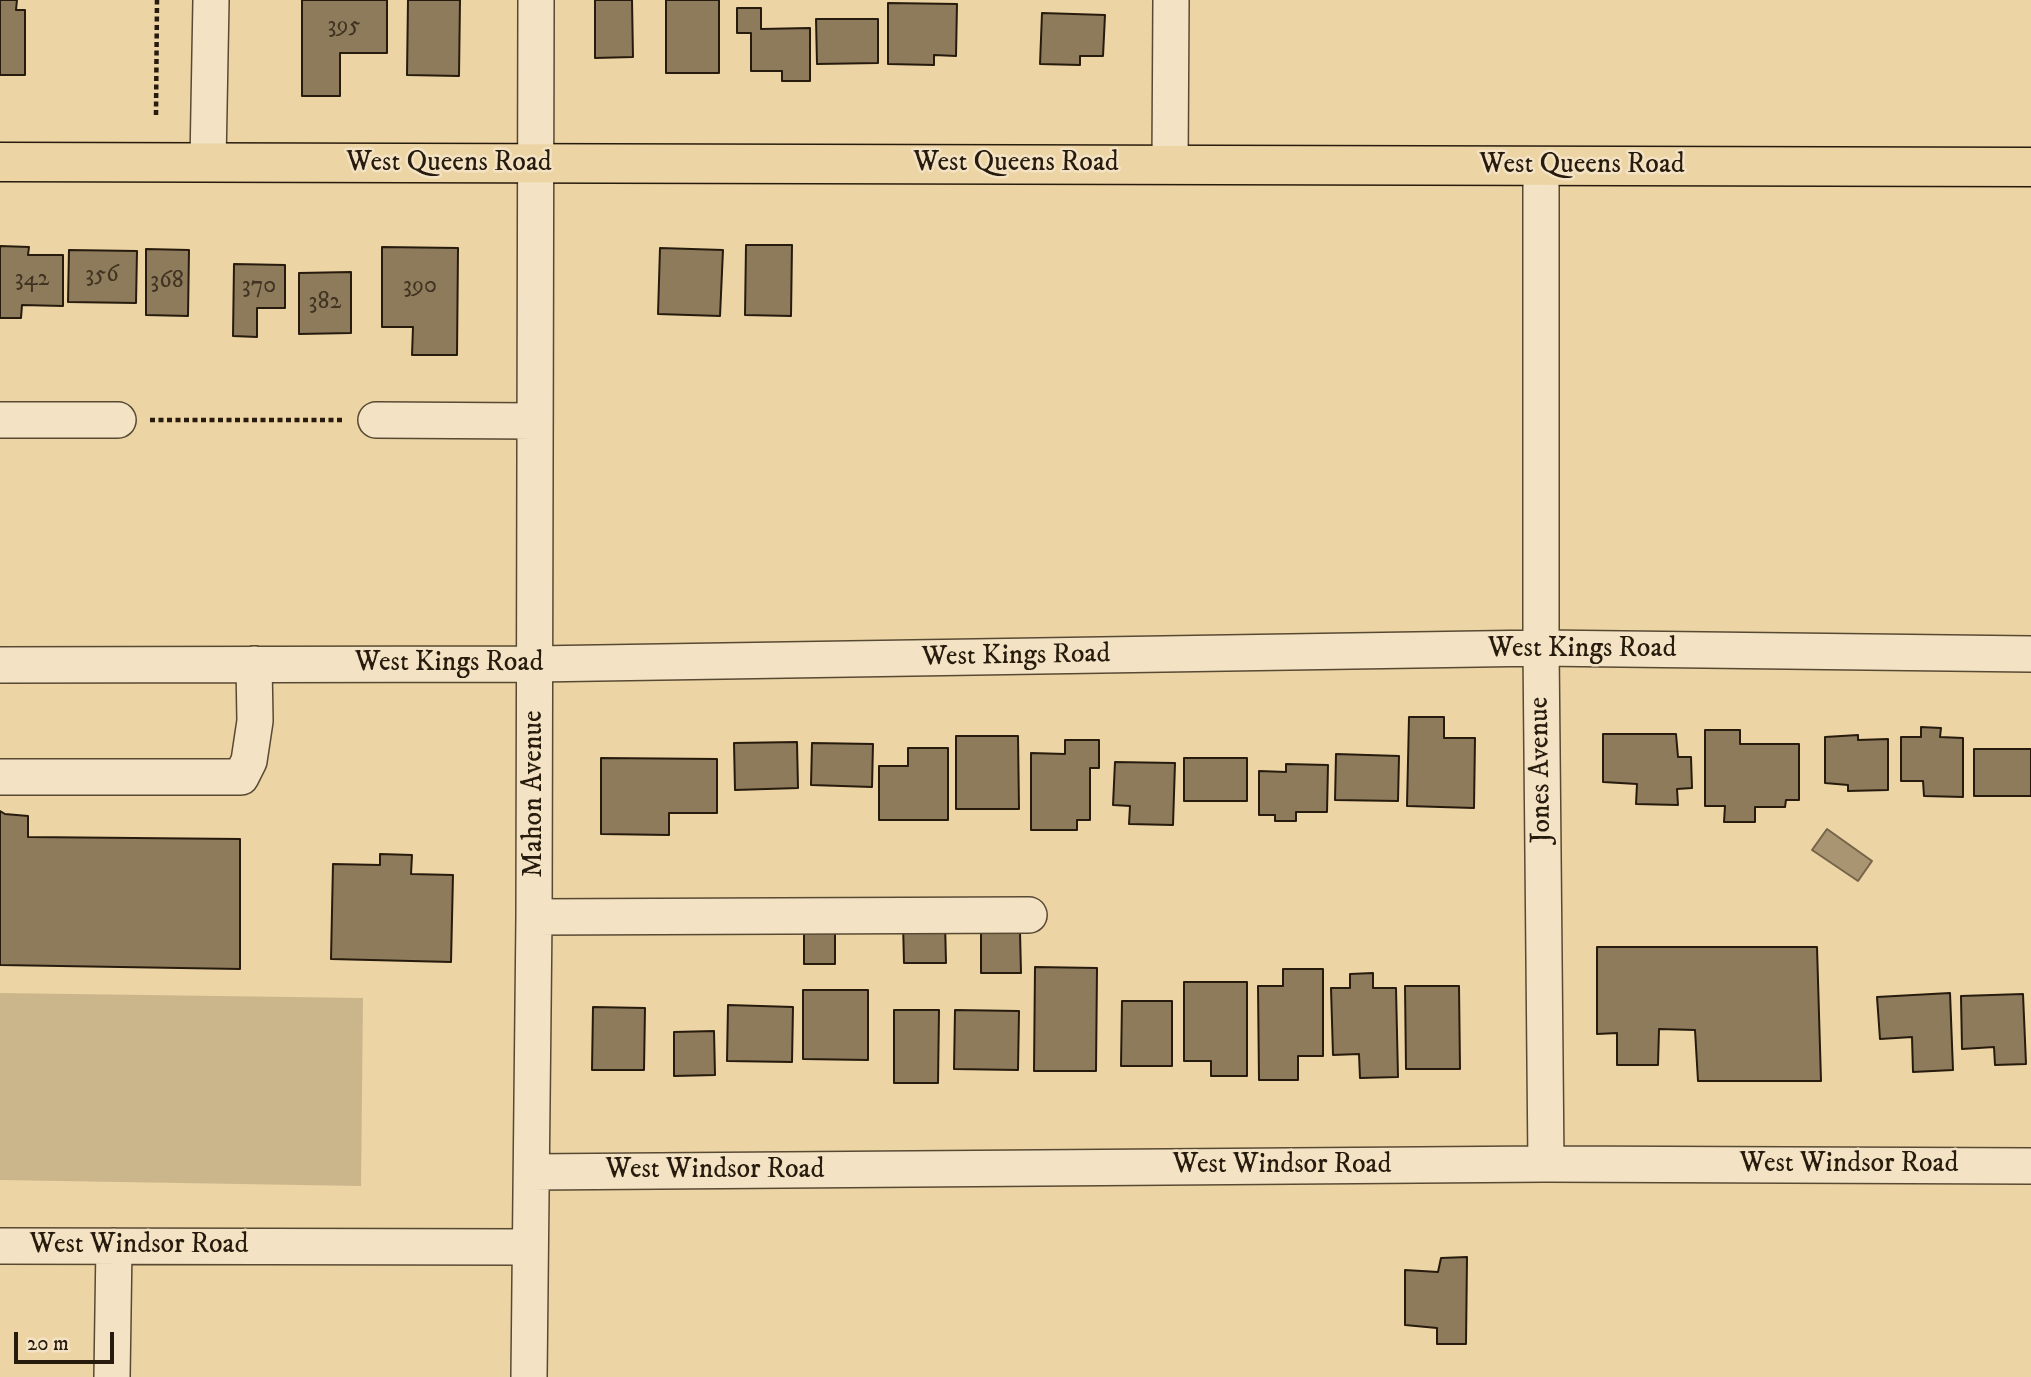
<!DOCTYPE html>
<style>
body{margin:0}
#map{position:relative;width:2031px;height:1377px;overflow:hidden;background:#ecd4a5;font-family:"IM FELL DW Pica",serif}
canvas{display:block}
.scale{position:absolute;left:14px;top:1332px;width:100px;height:32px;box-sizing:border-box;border:4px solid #271b0d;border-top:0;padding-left:9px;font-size:21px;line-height:24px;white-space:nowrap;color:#271b0d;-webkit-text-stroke:5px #f3e3c4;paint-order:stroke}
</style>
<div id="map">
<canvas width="2031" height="1377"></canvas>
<div class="scale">20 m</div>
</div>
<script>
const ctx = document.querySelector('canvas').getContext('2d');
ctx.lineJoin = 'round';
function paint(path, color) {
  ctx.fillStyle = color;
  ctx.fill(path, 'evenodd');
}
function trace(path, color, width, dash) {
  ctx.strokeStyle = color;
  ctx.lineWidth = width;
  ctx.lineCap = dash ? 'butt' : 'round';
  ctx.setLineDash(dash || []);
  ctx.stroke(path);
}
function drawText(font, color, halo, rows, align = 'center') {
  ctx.font = font + ' "IM FELL DW Pica",serif';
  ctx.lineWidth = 5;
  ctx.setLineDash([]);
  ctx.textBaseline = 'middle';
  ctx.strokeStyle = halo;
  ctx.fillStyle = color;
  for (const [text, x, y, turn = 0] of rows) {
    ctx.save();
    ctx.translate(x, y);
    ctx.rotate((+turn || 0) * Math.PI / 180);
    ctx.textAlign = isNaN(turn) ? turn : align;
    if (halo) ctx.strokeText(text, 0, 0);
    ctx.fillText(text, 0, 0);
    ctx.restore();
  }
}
paint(new Path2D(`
 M0,993L363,998L361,1186L0,1180Z`), '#cbb58b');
const water = new Path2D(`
 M1827,829L1872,861L1858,881L1812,850Z`);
paint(water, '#a99571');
trace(water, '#756449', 2);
const building = new Path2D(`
 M0,0H17L16,10H25V75H0Z
 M302,0H387V53H340V96H302Z
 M408,0H460L459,76L407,75Z
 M595,0H632L633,57L595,58Z
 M666,0H719V73H666Z
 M888,3L957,4L956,56L934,55V65L888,64Z
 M737,8H761V29L810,28V81H782V71H751V33H737Z
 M1042,13L1105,15L1103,56H1080V65L1040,64Z
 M816,19H878V63L817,64Z
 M746,245H792L791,316L745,315Z
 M0,246L29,247L28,255H63V306L22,305L21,318H0Z
 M382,247L458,248L457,355H412L413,327H382Z
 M660,248L723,250L720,316L658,314Z
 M146,249L189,250L188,316L146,315Z
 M69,250L137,251L136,303L68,302Z
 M234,264L285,265V308H257V337L233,336Z
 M351,272V333L299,334V273Z
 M1409,717H1444V738H1475L1474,808L1407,806Z
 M1921,727L1941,728L1940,737L1963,738V797L1924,796L1923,781H1901V737H1921Z
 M1705,730H1740V744H1799V800H1786L1785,807H1755V822H1724L1725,806H1705Z
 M1603,734H1676L1678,757H1691L1692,788L1677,789L1678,805L1636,804L1637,784L1603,782Z
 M1858,735V740L1888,739V790L1848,791V785L1825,783V737Z
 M956,736H1018L1019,809H956Z
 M1065,740H1099V768H1090V820H1077V830H1031V753L1065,754Z
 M797,742L798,788L735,790L734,743Z
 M812,743L873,744L872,787L811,785Z
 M908,748H948V820H879V766H908Z
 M1974,749H2031V796H1974Z
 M1336,754L1399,756L1398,801L1335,800Z
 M601,758L717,759V813H669V835L601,834Z
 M1184,758H1247V801H1184Z
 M1115,762L1175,763L1173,825L1129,824L1130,806L1113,805Z
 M1286,764L1328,765L1327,812H1296V821H1275V815H1259V771L1286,772Z
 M0,811L5,814L28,816V837L240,839V969L0,965Z
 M380,854L412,855L411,874L453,875L451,962L331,959L333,864L380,865Z
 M804,920H835V964H804Z
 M945,922L946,963H904L903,923Z
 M981,932H1020L1021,973H981Z
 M1597,947H1817L1821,1081H1698L1695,1030L1659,1029L1658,1065H1617V1033L1597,1034Z
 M1035,967L1097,968L1096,1071H1034Z
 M1283,969H1323V1056H1298V1080H1259L1258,986H1283Z
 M1373,973V988H1396L1398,1077L1360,1078L1359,1054L1333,1055L1331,988H1350V974Z
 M1184,982H1247V1076H1211V1061H1184Z
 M1405,986H1459L1460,1069H1406Z
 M803,990H868V1060L803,1059Z
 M1950,993L1953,1070L1913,1072L1912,1037L1880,1039L1877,997Z
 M2023,994L2026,1064L1995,1065L1994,1047L1962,1049L1961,996Z
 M1122,1001H1172V1066H1121Z
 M728,1005L793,1007L792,1062L727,1061Z
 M593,1007L645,1008L644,1070H592Z
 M894,1010H939L938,1083H894Z
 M955,1010L1019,1011L1018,1070L954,1069Z
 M714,1031L715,1075L674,1076V1032Z
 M1467,1257L1466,1344H1437V1328L1405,1325V1270L1438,1272L1441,1258Z`);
paint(building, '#8d7b5c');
trace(building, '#271b0d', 2);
const minor = new Path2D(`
 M208,162L211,0
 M1170,164L1171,0
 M1541,166V648L1546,1164
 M0,420H118
 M376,420L534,421
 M0,665L535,664L1541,648L2031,654
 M0,777H241L249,761L255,721L254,664
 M534,917L1029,915
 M532,1172L1546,1164L2031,1166
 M0,1246L530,1247
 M112,1377L114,1246
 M529,1377L534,917L536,0`);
const major = new Path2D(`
 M0,162L2031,167`);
trace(minor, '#584933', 38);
trace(major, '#271b0d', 41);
trace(new Path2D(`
 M156,115L157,0
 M150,420H345`), '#271b0d', 4.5, [5, 3.5]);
trace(minor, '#f3e3c4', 35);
trace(major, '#ecd4a5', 38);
drawText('24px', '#403321', null, [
 ["395",344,27],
 ["356",102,276],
 ["342",32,280],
 ["368",167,282],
 ["370",259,287],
 ["390",420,287],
 ["382",325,303]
]);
drawText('28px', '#271b0d', '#f3e3c4', [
 ["West Queens Road",449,164],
 ["West Queens Road",1016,164],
 ["West Queens Road",1582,166],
 ["West Kings Road",1582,650],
 ["West Kings Road",1016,657,-1],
 ["West Kings Road",449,664],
 ["Jones Avenue",1542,770,-91],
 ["Mahon Avenue",535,794,-90],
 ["West Windsor Road",1849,1165],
 ["West Windsor Road",1282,1166],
 ["West Windsor Road",715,1171],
 ["West Windsor Road",139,1246]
]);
</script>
